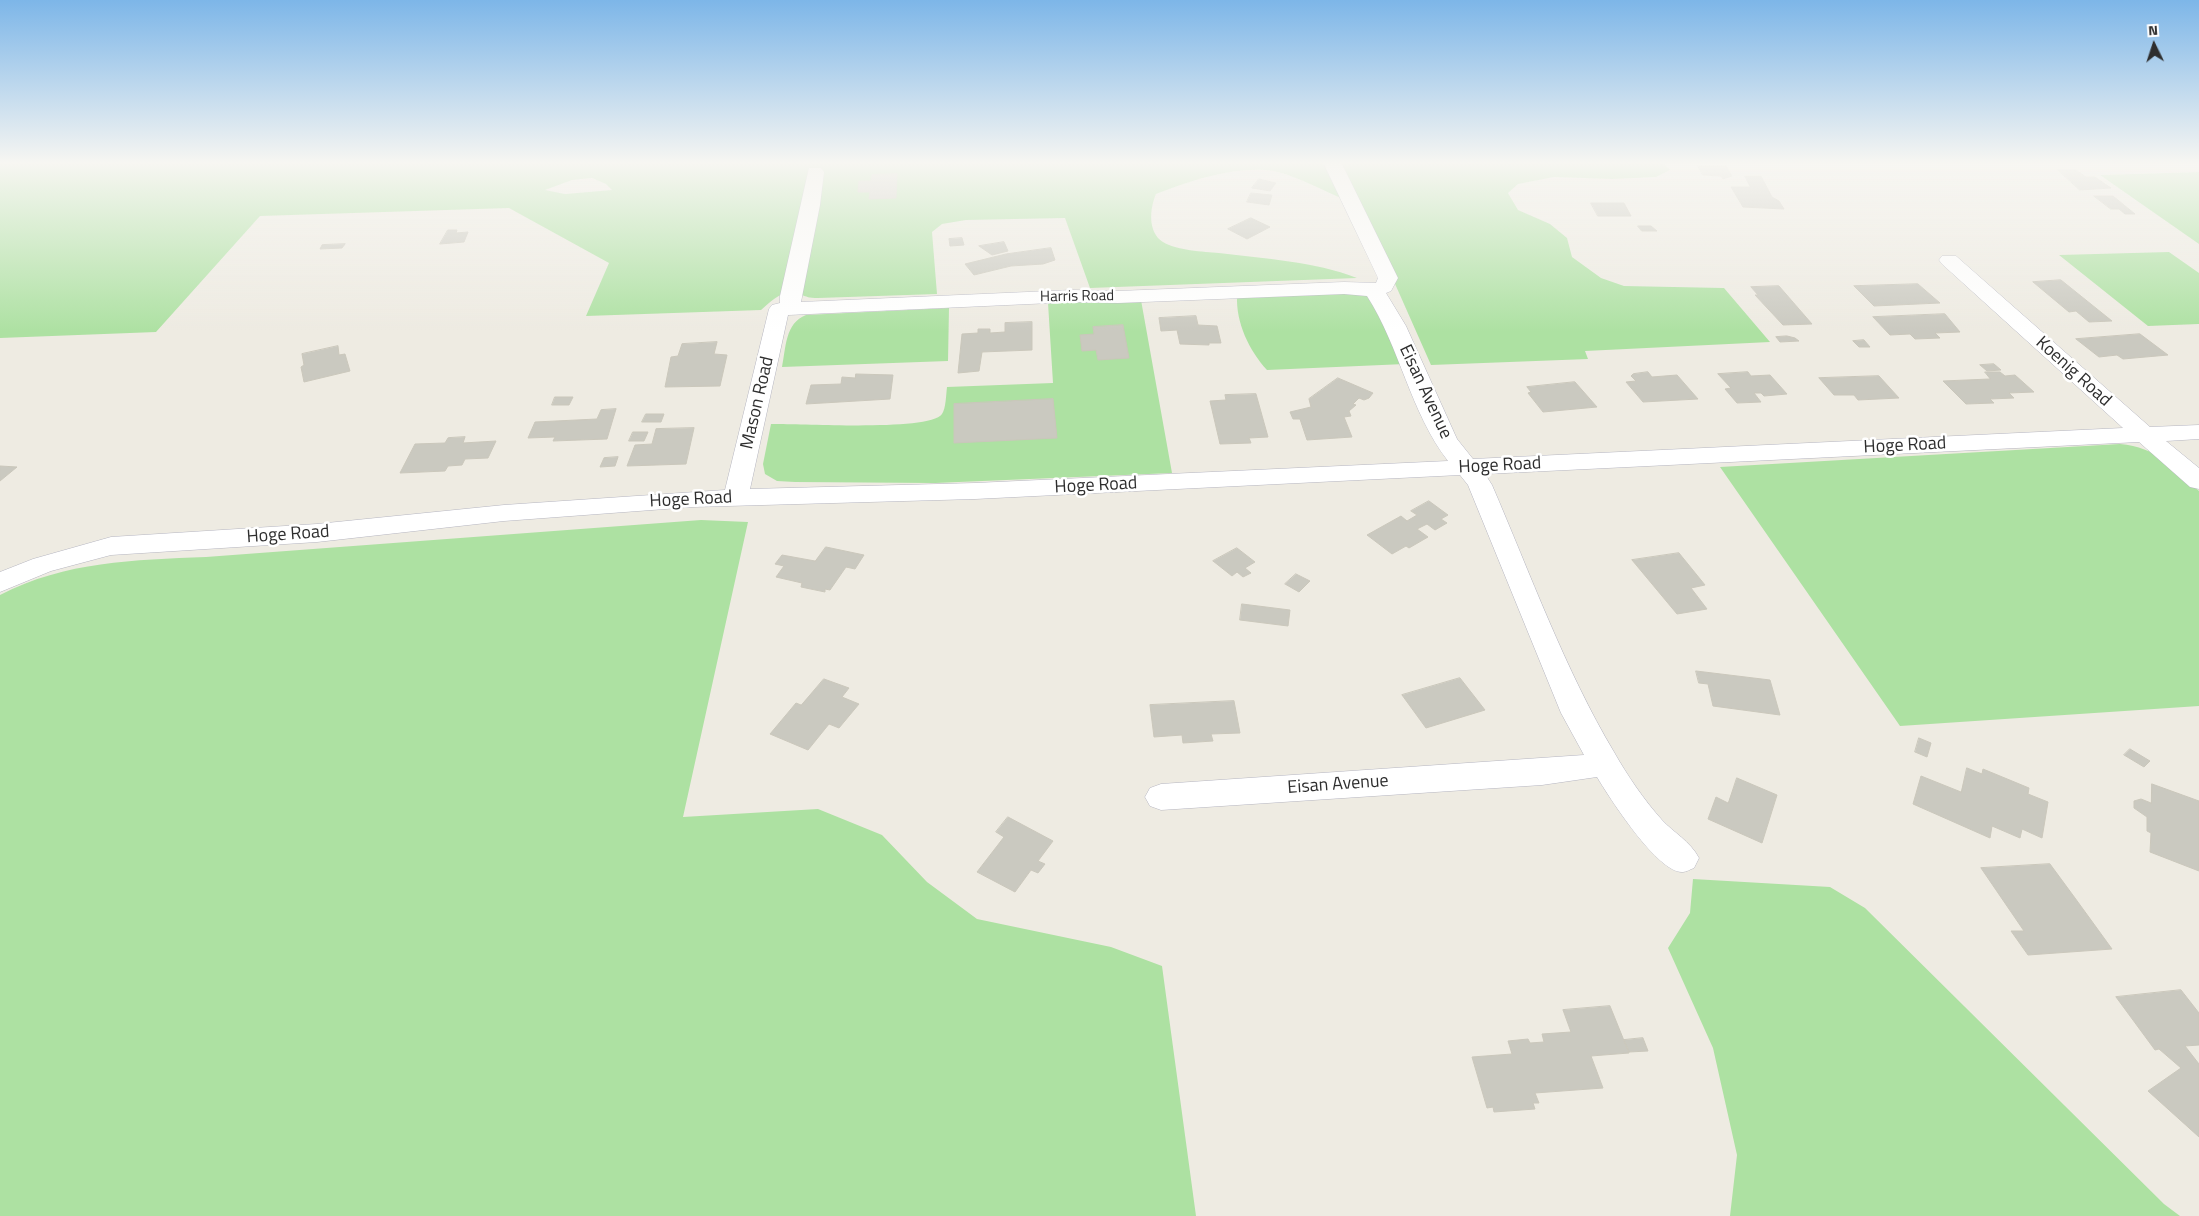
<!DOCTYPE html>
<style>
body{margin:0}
#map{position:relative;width:2199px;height:1216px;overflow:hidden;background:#eeebe2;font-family:"Titillium Web",sans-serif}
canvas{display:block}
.north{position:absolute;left:2129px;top:20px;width:50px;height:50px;-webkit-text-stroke:4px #fff;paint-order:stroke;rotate:356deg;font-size:14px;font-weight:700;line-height:20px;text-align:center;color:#2e2e2e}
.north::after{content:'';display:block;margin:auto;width:18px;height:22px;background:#2e2e2e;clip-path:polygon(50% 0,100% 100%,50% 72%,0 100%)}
</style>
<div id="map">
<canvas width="2199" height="1216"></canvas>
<div class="north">N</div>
</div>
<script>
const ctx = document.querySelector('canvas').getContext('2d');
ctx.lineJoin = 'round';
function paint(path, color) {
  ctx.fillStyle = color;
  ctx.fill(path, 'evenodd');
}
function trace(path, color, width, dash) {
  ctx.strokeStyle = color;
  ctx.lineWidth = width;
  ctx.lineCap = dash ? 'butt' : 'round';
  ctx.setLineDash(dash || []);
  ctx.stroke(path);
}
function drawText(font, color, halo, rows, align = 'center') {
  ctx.font = font + ' "Titillium Web",sans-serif';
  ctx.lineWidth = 5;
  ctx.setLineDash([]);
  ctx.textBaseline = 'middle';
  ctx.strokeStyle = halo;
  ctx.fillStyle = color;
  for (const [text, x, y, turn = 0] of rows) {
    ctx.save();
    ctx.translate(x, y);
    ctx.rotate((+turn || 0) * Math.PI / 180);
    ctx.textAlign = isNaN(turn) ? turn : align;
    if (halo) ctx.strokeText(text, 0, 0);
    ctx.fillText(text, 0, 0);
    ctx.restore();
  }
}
paint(new Path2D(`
 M0,162H1324L1341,198C1320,189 1287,171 1265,170C1228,168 1190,181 1156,194C1150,208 1147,232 1163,242C1176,250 1204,252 1219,253C1265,259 1314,261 1357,278L1090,288L1065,218L966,220L942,224L932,232L937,294L818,298C808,298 808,297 799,294C784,288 771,301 761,310L586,316L609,263L509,208L260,216L156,332L0,338ZM592,178L606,184L612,190L565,194L545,190L572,180Z
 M1341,162H1662L1670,170L1656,177L1612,179L1554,177L1518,184L1508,193L1518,210L1550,224L1567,238L1572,257L1601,278L1624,286L1724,288L1770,342L1585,351L1588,359L1431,365Z
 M2199,172V244L2100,175Z
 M2169,252L2199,273V324L2148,326L2059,255Z
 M1361,292L1374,299L1405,364L1267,370C1249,350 1236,323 1237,296Z
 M1141,300L1172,473L935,483L795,482L777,481L765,474L763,464L771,424C798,423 929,432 942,414C946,408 946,395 947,387L1053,383L1048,303Z
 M949,308L948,361L782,367C786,348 785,323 806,315Z
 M2120,444C2157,447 2173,468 2199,491V706L1900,726L1720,467Z
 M701,520L748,522L683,817L818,809L882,835L927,882L977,919L1111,947L1162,966L1196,1216H0V595C66,561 134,560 206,557Z
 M1693,879L1830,887L1865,908L2164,1204L2180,1216H1730L1737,1155L1713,1048L1668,948L1690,913Z`), '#ade1a2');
const building = new Path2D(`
 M1698,166H1726L1732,176L1723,179L1721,176L1703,175Z
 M2058,170H2076L2086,177H2095L2111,188L2080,190Z
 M897,174L896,198L869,199L870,192H858L859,181H871L872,175Z
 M1745,176H1761L1772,197L1779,201L1784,209L1743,207L1731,187H1750Z
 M1259,179L1276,183L1270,191L1252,188Z
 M1251,193L1272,195L1269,205L1247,202Z
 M2094,196H2113L2135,214H2125L2119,209H2111Z
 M1591,203H1624L1631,216H1598Z
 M1251,218L1270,227L1247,239L1228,229Z
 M1638,226H1651L1657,231H1642Z
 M448,230H457L456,233L468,232L464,242L440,244Z
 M962,238L964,245L950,246L949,239Z
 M1004,242L1008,251L992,255L979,246Z
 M345,244L342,248L320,249L322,245Z
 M1051,248L1055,260L1043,264L1011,266L974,275L965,264L1006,254Z
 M2061,280L2112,321L2089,322L2076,311L2069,312L2033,282Z
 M1918,284L1940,303L1874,306L1854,286Z
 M1779,286L1812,324L1783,325L1755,295H1758L1751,287Z
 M1945,314L1960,332L1935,333L1940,338L1915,339L1910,334L1890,335L1873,317Z
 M1196,316L1198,325L1217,326L1221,343H1209V345L1180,344L1177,330L1161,331L1159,318Z
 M1032,322V350L982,352L979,371L958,373L962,334L978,333V329H990V333L1005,332V323Z
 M1123,325L1129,358L1098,360L1096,350L1082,351L1080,335L1094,334L1093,327Z
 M2140,334L2168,355L2123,359L2117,355L2099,357L2076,339Z
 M1787,336L1795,338L1799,341L1780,342L1776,337Z
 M1864,340L1870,347H1859L1853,341Z
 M717,342L714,354L727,355L720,386L665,387L671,357L678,356L682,344Z
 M338,346L339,355L345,354L350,371L304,382L301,367L304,365L302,354Z
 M1994,364L2001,370L1987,371L1980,365Z
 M1648,372L1652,377L1677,375L1698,399L1643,402L1626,382L1636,381L1631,376L1633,374Z
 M1748,372L1751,376L1770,375L1787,394L1764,396L1761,393H1754L1761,402L1737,403L1725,389L1731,388L1718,374Z
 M1985,372H2000L2005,376L2015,375L2034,392L2009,393L2014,398L1990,399L1994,403L1966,404L1943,381L1990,379Z
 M856,374L893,375L890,399L806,404L811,385L841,384L842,377L855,378Z
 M1879,376L1899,398L1858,400L1854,395H1834L1819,378Z
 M1338,378L1373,393L1369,398L1364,400L1359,398L1353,404L1356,405L1349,411L1351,416L1344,417L1352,437L1307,440L1300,419H1293L1290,412L1311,407L1309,399Z
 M1575,382L1597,407L1543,412L1528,393L1531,392L1527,387Z
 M1256,394L1268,437L1249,438L1251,443L1220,444L1210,401L1226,400L1225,395Z
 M555,397H573L569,405H552Z
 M1053,399L1057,438L954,443V404Z
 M616,409L607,439L553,441L555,437L528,438L535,422L597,419L601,410Z
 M646,414H664L661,422H642Z
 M694,428L686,464L627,466L635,445L652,444L656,429Z
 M633,432H648L644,441H629Z
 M465,437L463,443L496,441L488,458L465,459L462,465L448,466L445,471L400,473L415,444L445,443L448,438Z
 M618,457L615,466L600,467L604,458Z
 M0,466L17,467L0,481Z
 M1429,501L1448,515L1441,519L1447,523L1435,530L1427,524L1417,529L1428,537L1409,548L1406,546L1392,554L1367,535L1401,516L1407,521L1417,515L1411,511Z
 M826,547L864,555L855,569L846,567L830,590L825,589V592L801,587L802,583L776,577L784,566L775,564L782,555L815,561Z
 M1237,548L1255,562L1245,568L1251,573L1243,577L1237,572L1232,576L1213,561Z
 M1679,553L1705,585L1691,588L1707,609L1677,614L1632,560Z
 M1296,574L1310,581L1299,592L1285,584Z
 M1242,604L1290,610L1288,626L1240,620Z
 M1696,671L1770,680L1780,715L1713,706L1708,684L1699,683Z
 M1460,678L1485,710L1426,728L1402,695Z
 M824,679L849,688L842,697L859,704L839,728L829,724L808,750L770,734L796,703L801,705Z
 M1234,701L1240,733L1211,734L1213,741L1183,743L1182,735L1154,737L1150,705Z
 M1919,738L1931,743L1927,757L1915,752Z
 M2130,749L2150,761L2144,767L2124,755Z
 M1967,768L1982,774L1983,769L2029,788L2028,794L2048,802L2042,838L2022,829L2020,838L1992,826L1990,838L1913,804L1921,776L1961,792Z
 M1737,778L1777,795L1762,843L1708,819L1716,797L1728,803Z
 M2152,784L2199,801V871L2150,852L2151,833L2147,831V817L2134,808V801L2141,799L2151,803Z
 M1008,817L1053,841L1038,861L1045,864L1038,873L1031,870L1015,892L977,872L1004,837L996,832Z
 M2050,864L2075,898L2112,949L2028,955L2011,931H2024L1981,868Z
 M2181,990L2199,1013V1045L2185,1046L2199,1064V1137L2148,1091L2181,1068L2159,1049L2155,1050L2116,997Z
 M1610,1006L1629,1053L1591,1056L1603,1088L1535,1093L1539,1103H1533L1535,1109L1494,1112L1493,1107L1487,1108L1472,1057L1512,1054L1508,1041L1528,1039L1530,1043L1544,1042L1542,1034L1571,1032L1563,1010Z
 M1643,1038L1648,1051L1629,1052L1624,1040Z`);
paint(building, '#cac9c0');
trace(building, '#cac7bb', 1);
const minor = new Path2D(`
 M1323,162H1341L1398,278L1391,291L1386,293L1406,326L1457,439L1473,459L2123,428L1942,264L1939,260L1942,256H1956L2150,427L2199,425V439L2166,441L2199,468V489L2190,487L2139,442L1485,474L1492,485C1530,573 1565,670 1614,752C1627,775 1644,800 1662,820C1674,833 1690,841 1699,858L1694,868C1691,869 1686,872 1683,872C1658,874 1609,797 1597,777L1542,785L1161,810L1150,806L1145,797L1150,788L1161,784L1584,755L1561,713L1468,485L1460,475L975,499L692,507L504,521L317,542L111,555L51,571L0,592V572L33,559L111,537L317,524L504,505L725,490L769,309L772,305L780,303V296L809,168H821L824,172L820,205L801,302L1073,290L1118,291L1344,282L1376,283L1378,278ZM1344,294L1367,296C1400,347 1410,412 1448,461L975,483L750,489L788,315L1073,302L1118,303Z`);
trace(minor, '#b5b5c0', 1);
paint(minor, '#fff');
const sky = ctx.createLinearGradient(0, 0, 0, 332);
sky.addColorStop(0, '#7db6e8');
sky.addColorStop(0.49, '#f7f6f2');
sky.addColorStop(1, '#f7f6f200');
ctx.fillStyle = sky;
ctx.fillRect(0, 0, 2199, 332);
drawText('15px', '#2e2e2e', '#fff', [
 ["Harris Road",1077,297,-1]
]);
drawText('18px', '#2e2e2e', '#fff', [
 ["Koenig Road",2073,372,42],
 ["Eisan Avenue",1425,392,65],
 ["Mason Road",758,403,-77],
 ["Hoge Road",1905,446,-3],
 ["Hoge Road",1500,466,-3],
 ["Hoge Road",1096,486,-3],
 ["Hoge Road",691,500,-3],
 ["Hoge Road",288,535,-4],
 ["Eisan Avenue",1338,785,-4]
]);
</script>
